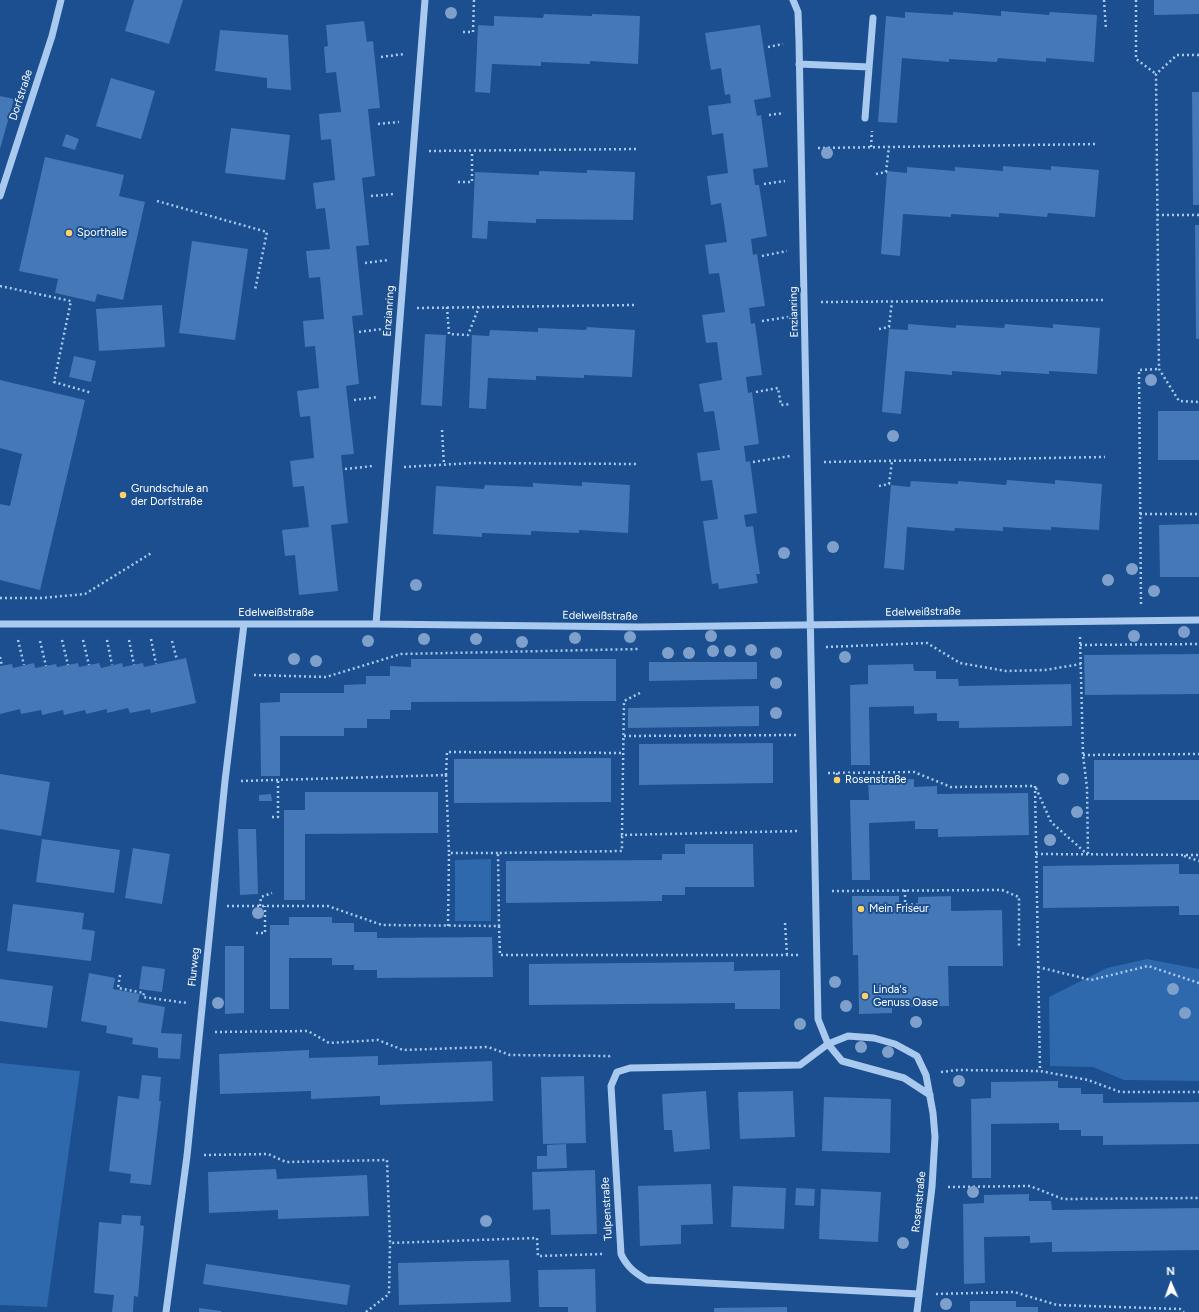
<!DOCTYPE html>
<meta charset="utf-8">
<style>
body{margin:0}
#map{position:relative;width:1199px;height:1312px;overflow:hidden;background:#1b4f8f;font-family:Figtree,sans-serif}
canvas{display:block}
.north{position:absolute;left:1151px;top:1264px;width:40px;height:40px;-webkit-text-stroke:3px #1b4f8f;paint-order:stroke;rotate:358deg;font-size:11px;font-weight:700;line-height:16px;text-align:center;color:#fff}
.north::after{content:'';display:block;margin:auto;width:14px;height:18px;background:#fff;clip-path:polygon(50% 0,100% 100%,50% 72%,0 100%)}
</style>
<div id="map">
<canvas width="1199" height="1312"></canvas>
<div class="north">N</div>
</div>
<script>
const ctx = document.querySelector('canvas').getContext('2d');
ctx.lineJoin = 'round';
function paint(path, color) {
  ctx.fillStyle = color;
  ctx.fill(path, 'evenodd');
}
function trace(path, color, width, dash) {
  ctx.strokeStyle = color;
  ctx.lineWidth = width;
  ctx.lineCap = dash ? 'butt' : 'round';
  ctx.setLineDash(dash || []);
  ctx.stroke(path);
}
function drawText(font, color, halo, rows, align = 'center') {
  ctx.font = font + ' Figtree,sans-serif';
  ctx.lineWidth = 4;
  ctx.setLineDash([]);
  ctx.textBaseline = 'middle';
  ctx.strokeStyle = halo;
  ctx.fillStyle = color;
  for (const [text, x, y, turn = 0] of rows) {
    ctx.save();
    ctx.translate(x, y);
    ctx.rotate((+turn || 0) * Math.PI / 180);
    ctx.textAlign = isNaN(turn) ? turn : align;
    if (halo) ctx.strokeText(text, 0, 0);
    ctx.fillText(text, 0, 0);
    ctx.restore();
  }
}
paint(new Path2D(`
 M491,859V921H455V860Z
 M1147,959L1199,969V1081L1124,1080L1093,1067L1050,1066L1049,997L1107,968Z
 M0,1063L80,1071L47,1307L0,1305Z`), '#2e69ad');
paint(new Path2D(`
 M134,0H183L169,44L125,31Z
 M1154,0H1199V14L1154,15Z
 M1001,11L1049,15L1050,12L1097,15L1094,62L1046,58V62L998,58L997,62L949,59V62L902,58L897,123L878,122L886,16L905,18V12L953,15V12L1001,16Z
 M544,14L592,16V14L640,16L638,64L590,61V64L541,62V66L492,64L490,93L475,92L478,25L494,26V16L543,18Z
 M364,21L367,42L373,41L380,108L368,109L375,176L362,178L369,245L356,246L363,315L352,316L359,384L346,386L354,454L341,455L348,523L331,525L338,591L299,595L295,555L285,556L282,530L309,527L304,486L293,487L290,461L314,458L310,416L300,417L297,391L319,388L315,346L305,347L303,321L324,319L320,277L309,278L306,251L330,249L325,208L316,209L313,183L335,180L331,139L321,140L319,114L341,112L336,72L326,73L324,47L328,46L326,25Z
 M760,25L771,97L754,100L757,116L761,115L768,167L753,169L755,185H759L767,236L751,239L753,255L757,254L765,306L749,308L751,324L755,323L762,375L746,377L748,393L752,392L759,444L744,446L746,462L750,461L757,513L744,515L746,527L753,526L760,574H756L758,583L719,589L718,583L712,584L703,521L718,519L712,480L701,481L697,453L720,450L714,411L704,412L699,384L722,380L717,342L706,343L702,315L725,312L719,273L709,274L705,245L727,242L721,203L711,205L707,176L728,173L723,133L712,135L708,106L731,103L730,94L725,95L721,68L711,70L705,33Z
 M220,30L288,35L291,90L267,88V78L215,71Z
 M111,78L155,91L141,139L96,126Z
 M1192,92H1199V205H1193Z
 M0,96L14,99L0,149Z
 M231,128L290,135L285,180L225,173Z
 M66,134L79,139L75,150L62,146Z
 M45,157L124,175L119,196L145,202L123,300L97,294L95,302L55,293L58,279L19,271Z
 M1003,166L1051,170V166L1099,170L1095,217L1048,213L1047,217L999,213V217L951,214V217L903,214L900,256L881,254L887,171L907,173V167L955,171V167L1003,171Z
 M587,170L635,172L633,220L536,219V223L488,221L487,239L472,238L475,172L539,175V171L587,173Z
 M1195,225H1199V339H1196Z
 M192,241L248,249L235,340L179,333Z
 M162,305L165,347L99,351L96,309Z
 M908,324L956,328V325L1004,328L1005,324L1053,328V324L1100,328L1097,374L1049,371V374L1001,371V375L952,371V375L905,371L901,414L882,412L889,329L908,330Z
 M587,327L635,330L632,377L584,375V378L536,376V380L488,378L486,409L469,408L472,335L489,336L490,330L538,332V328L586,330Z
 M425,334L446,335L442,406L421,405Z
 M74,356L96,361L91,382L69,377Z
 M0,380L85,400L40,590L0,580V504L10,506L22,454L0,448Z
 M1158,411H1199V460H1158Z
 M1007,480L1055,484V480L1102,484L1099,530L1051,527V530L1003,527V531L955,528L954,531L907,527L904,570L884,568L891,485L910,487L911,481L958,484V481L1006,485Z
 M582,482L630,485L628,533L579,530V533L531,531V535L482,533V537L433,534L436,486L484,489L485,485L533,487V483L582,486Z
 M1199,524V577H1160L1159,525Z
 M1199,654V694L1085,695L1084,655Z
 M186,658L196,703L151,713L150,709L130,713L128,708L107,713V709L86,714L85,710L64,715L63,710L42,715L41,710L21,714L20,709L0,714V666L12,664L13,668L34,663L35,668L56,664L57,667L78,663L79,667L99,663L101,668L122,663L123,667L143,663L144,667Z
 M411,659H616V701L411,702V710H390V719H367V728H344V736H280V776H261L260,703L280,702V693H344V685L366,684V676H390V666L411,667Z
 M649,662H757V679L649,681Z
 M913,664L914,671H936V679H958L959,686L1071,684L1072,726L959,728V721H937V713L914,714V706L869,707L870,765H851L850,685L868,684V665Z
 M759,706V726L628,728V708Z
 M773,743V783L639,785V744Z
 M611,758V802L454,803V759Z
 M1094,760H1199V800H1094Z
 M0,774L50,782L41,836L0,829Z
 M914,779V787L937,786V794L1028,793L1029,835L938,837V829H915V821L869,823L870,880H852L850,800H869L868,781Z
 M305,792H438V833L305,834V900H284V810H305Z
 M271,794L272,801H259V795Z
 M238,829H256L258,894L240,895Z
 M42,839L120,850L114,893L36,882Z
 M685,844H753L754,887H685V895H662V901L506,903V861L662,860V854H685Z
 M133,848L170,854L162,904L125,898Z
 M1179,864V874H1199V915H1179V906L1043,908V866Z
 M852,896H899V912H918V897L951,896V911L1002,910L1003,966H948L949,1006L892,1007V1013L859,1014L858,955H853Z
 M13,904L84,913L82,929L95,931L91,961L7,951Z
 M289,917H332V923H354V932H377V938L492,937L493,977L377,978V970H354V965H332V958H289V1009H270V925H289Z
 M225,946H244V1013L225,1014Z
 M734,962V971L780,970V1009H735V1003L529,1005V964Z
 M142,966L165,969L162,992L139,989Z
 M89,973L115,978L113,989L140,994L138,1002L165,1007L161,1033L182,1034L180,1059L158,1058V1048L132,1044L133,1038L106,1033L107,1026L81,1021Z
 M0,979L53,986L47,1028L0,1021Z
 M309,1050V1058L378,1056V1065L492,1061L493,1101L380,1105V1096L311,1099V1091L220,1094L219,1054Z
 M142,1075L161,1077L159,1101H161L151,1185L130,1183L131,1174L109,1171L118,1096L139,1099Z
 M584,1076L586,1143L543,1144L541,1077Z
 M1058,1081V1088H1081V1094H1103V1103L1199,1102V1144L1103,1145V1136H1081V1130H1059V1123L991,1124V1178H972L971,1099L991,1098V1082Z
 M706,1091L710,1149L674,1152L672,1130H664L662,1094Z
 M793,1091L795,1137L740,1139L738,1092Z
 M824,1097L891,1099L890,1153L822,1151Z
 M566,1144L567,1168L537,1169V1156H547V1145Z
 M276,1169L277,1179L367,1175L369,1216L278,1219V1210L209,1213L208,1172Z
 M595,1170L597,1234L551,1235L550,1209L533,1210L532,1172Z
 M711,1184L713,1224L681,1225V1244L640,1246L638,1186Z
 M733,1186L786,1188L784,1229L731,1227Z
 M796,1188L815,1189L814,1206L795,1205Z
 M821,1189L881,1192L878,1242L819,1239Z
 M1029,1194V1201H1051L1052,1210L1199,1208V1250L1052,1252V1242L1030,1243V1236L984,1237L985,1283L964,1284L963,1204L984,1203V1195Z
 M122,1215L141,1216L140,1225L144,1226L138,1297L134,1296L133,1312H112L114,1295L94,1293L99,1222L121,1224Z
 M509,1260L511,1302L399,1305L398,1263Z
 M206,1264L350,1285L347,1305L203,1284Z
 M595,1269L596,1312H568V1307H539L538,1270Z
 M970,1301H1016V1307H1038V1312H970Z
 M787,1307V1312H714V1308Z
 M199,1308L221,1311V1312H199Z`), '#4478b7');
trace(new Path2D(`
 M1104,0L1106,30
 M1136,0V59L1156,74
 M463,32H473L474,0
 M768,47L783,44
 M1199,55H1177L1156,74L1159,369L1179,401L1199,402
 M381,57L404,54
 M769,115L784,113
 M378,124L399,122
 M871,147L872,131
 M818,148L1098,144
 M429,151L639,149
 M876,174L886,172L889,146
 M458,182H472V151
 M764,184L785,181
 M371,196L394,194
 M157,201L267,232L255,290
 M1157,215H1199
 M762,256L787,251
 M365,263L388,260
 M0,286L71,301L54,382L92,393
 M821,302L1104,300
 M447,307L449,334L468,335L479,307
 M417,308L634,305
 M762,321L789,317
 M879,329L889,327L892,301
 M359,332L382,329
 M756,392L778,388L781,405L790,404
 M354,400L378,397
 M442,430L444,465
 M753,462L790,456
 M824,462L1105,457
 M404,467L472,463L636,464
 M345,469L373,466
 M879,486L889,484L892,461
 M1140,514H1199
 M0,598H41L85,594L153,552
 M1141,604L1139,370L1159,369
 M1080,637L1083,755L1087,788L1088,854
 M151,639L156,664
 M18,640L24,665
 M62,640L68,665
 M83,640L89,665
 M107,640L112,665
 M129,640L134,665
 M40,641L46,666
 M172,641L177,660
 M1080,645L1199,644
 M826,647L927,643L960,663L1006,671L1045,670L1081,664
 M0,657L2,666
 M254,675L326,677L401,654L640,649
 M640,693L624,701L622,835L798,831
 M624,736L797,735
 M1083,755L1199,754
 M828,773L914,772L951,787L1035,786
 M837,773V780
 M446,775L447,752L623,753
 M241,781L446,775L449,853H498
 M1035,786L1040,1071
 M1036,788L1051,822L1087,854
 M272,817H278V781
 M1036,854L1199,855
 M1184,856L1199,861
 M905,890V904L918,905
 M832,891L1002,890L1019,897V946
 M227,906H328L382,925L499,926L498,853L622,851V835
 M260,906L261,897L272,893
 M785,923L787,955
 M448,926L449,853
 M499,926L500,955H800
 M256,933H265V906
 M1038,967L1091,980L1148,966L1199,983
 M120,975L118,988L144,993L143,997L187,1003
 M215,1032L308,1031L329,1043L378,1040L403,1050L488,1047L510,1055L609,1056L610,1058
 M941,1072L958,1070L1040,1071L1088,1080L1120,1092H1199
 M204,1155L268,1154L286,1162L387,1160L390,1243L537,1238L538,1256L604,1254
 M948,1187L1030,1186L1063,1199L1199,1198
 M936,1294L1014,1292L1057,1305L1180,1309L1184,1312
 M366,1312L389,1294L390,1243`), '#a9c9ee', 2.5, [2, 3]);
trace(new Path2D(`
 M793,0L798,12L799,41L818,1019L828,1044L842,1061L904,1078L930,1095
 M799,64L869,67
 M865,118L873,18
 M0,196L52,36L61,0
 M0,624H376L640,627L1199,620
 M376,624L425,0
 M166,1312L187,1156L225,781L244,624
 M917,1312L932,1187L935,1137L933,1113L926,1075L917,1056L895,1044L874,1038L848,1036L828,1044L800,1065L630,1068L617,1072L611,1086L621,1254C627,1267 635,1273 647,1280L919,1294`), '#a9c9ee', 7);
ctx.fillStyle = '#7ea0ca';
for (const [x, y] of [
 [451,13],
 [827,153],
 [1151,380],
 [893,436],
 [833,547],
 [784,553],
 [1132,569],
 [1108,580],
 [416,585],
 [1154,591],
 [1184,632],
 [711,636],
 [1134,636],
 [630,637],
 [575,638],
 [424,639],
 [476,639],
 [368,641],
 [522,642],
 [751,650],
 [713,651],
 [730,651],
 [668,653],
 [689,653],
 [776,653],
 [845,657],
 [294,659],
 [316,661],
 [776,683],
 [776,713],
 [1063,779],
 [1077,812],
 [1050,840],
 [258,913],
 [835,982],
 [1173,989],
 [218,1003],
 [846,1006],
 [1185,1013],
 [916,1022],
 [800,1024],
 [861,1047],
 [888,1052],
 [959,1081],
 [973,1192],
 [486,1221],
 [903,1243],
 [946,1304]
]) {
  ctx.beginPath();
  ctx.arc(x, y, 6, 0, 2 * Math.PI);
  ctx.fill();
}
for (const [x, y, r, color] of [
 [69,233,4,"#ffd166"],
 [123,495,4,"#ffd166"],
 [837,780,4,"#ffd166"],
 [861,909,4,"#ffd166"],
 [865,996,4,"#ffd166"]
]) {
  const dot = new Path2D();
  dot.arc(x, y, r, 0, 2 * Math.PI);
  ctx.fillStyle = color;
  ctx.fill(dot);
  trace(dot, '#1b4f8f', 1.5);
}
drawText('11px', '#fff', '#1b4f8f', [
 ["Dorfstraße",21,95,-72],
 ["Enzianring",389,311,-86],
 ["Enzianring",794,312,-91],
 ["Edelweißstraße",923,612,-1],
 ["Edelweißstraße",276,613],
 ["Edelweißstraße",600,616,1],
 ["Flurweg",194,967,-84],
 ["Rosenstraße",919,1202,-84],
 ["Tulpenstraße",607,1209,-93]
]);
drawText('11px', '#fff', '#1b4f8f', [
 ["Sporthalle",77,233],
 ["Grundschule an",131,489],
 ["der Dorfstraße",131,502],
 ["Rosenstraße",845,780],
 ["Mein Friseur",869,909],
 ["Linda's",873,990],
 ["Genuss Oase",873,1003]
], 'left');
</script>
